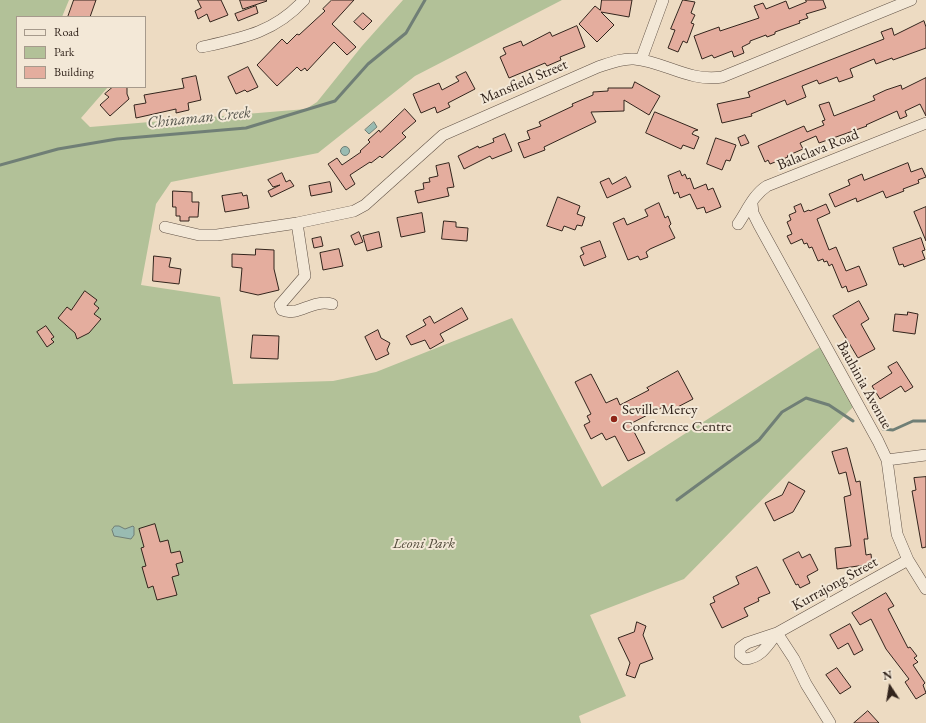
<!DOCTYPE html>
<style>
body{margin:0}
#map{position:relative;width:926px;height:723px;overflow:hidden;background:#eddbc2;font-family:"EB Garamond",serif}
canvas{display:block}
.legend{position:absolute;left:16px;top:16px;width:130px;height:72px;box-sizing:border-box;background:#f3e8d7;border:1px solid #a69a8c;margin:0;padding:5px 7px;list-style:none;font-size:12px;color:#32241c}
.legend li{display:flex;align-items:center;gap:8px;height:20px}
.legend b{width:20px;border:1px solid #a69a8c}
.north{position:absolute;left:870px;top:667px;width:40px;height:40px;-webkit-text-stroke:3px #f3e8d7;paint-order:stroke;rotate:348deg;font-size:11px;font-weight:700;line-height:16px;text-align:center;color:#32241c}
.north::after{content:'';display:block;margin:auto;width:14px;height:18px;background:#32241c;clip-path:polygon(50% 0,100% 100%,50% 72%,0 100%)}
</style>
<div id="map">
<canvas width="926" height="723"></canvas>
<ul class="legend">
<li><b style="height:5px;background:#f3e8d7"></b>Road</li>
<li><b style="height:11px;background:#b2c198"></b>Park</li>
<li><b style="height:11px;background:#e4ad9e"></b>Building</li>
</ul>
<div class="north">N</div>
</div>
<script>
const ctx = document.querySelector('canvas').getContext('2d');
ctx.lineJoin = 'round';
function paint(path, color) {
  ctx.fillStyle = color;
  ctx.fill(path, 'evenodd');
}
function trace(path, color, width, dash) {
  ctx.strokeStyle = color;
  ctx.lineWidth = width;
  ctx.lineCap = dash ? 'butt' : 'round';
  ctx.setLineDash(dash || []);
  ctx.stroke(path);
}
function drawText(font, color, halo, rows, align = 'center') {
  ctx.font = font + ' "EB Garamond",serif';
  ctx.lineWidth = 4;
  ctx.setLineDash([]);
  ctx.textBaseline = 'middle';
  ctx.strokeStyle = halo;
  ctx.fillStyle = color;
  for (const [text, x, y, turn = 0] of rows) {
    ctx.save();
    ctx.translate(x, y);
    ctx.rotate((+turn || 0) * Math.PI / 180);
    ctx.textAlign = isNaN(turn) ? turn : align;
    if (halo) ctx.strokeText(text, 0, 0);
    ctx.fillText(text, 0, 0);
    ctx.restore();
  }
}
paint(new Path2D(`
 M0,0H69L62,17H17V87H108L81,118L90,127L306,109L317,102L362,46L403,0H562L415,76L318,153L171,182L156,204L141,285L220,297L233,384L333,381L376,372L512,318L602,487L820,347L853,407L684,579L590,615L626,696L579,716L581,723H0Z`), '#b2c198');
const water = new Path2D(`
 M374,122L377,127L369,134L365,130Z
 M340.5 151a4.5 4.5 0 1 1 9 0a4.5 4.5 0 1 1-9 0Z
 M115,526H119L125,529L133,526L134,527V535L131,539L114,536L112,530Z`);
paint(water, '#99bbb2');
trace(water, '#707f76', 1);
trace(new Path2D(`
 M0,165L58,149L117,139L246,128L335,101L368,64L406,33L425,0
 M883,429L893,430L913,421H926
 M677,500L759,440L782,412L806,398L829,405L853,421`), '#707f76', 3);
const building = new Path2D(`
 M74,0H96L90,17H68Z
 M198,0H221L228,15L210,22L207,14L198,19L195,11L201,8Z
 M240,0H266L267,1L243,9Z
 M332,0H354L332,24L356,47L347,55L334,42L307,71L305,68L301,71L297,67L277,86L257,65L282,39L287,44L297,34L299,35L325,11L323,9Z
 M602,0H632L629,17L601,12L614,25L597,42L579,24L595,6L600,10Z
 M683,0L695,2L691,13L695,15L691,23L694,24L687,43L683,41L678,52L668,48L675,30L671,29Z
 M806,0H823L826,8L806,14L808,18L799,21L800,23L775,32V34L767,37L766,35L750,41V43L742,47L744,53L734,57L732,51L714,58L712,55L702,59L694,36L719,27L720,31L759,18L754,6L763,3L766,9L786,1L789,9L806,2Z
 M256,6L258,13L238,21L235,14Z
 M363,13L372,21L363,30L354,22Z
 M924,21L926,27V48L893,60L892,58L876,64L874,59L850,69L853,77L839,82L837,77L819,84L817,80L802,86L806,97L787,105L785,100L751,114L752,116L722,123L717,104L750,97L748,92L884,39L881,32L892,28L894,35Z
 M577,26L585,47L560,57L561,60L547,66L545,63L509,78L500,57L506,54L503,48L521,41L523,46L550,32L552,36Z
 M248,67L258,87L247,92L245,90L236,94L228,77Z
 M466,72L475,89L448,103L450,107L437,113L435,107L421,113L413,94L439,83L442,90L459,81L456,77Z
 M196,76L201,100L188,103L189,110L176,113V109L136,118L134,105L146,103L144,95L184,88L182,79Z
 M926,78V116L920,104L905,111L907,116L900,119L897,111L866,125L867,126L819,143L816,136L800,143L803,149L787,156L788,157L770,164L768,160L765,162L758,146L804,126L807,132L824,125L822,121L825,120L819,105L829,102L834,116L875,100L873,96L886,90L901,85L902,89Z
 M635,82L660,96L649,115L624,100V111L591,112L596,122L544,147L545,150L524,158L518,143L530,139L527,131L541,126L539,122L573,106L572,104L593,95V92L608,91V88H632Z
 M113,87H127V94L129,99L110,116L100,105L109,97L105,94Z
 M405,109L416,121L402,133L406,137L382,158L380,156L371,163L370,162L350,175L355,184L346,190L328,164L337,158L342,165L361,152L360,151L370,142L368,140L379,130L380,132Z
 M655,112L698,130L694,131L692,134L699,137L694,149L683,145L681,149L646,133Z
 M505,134L512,151L492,159L490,156L464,169L458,156L478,146L479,148L494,142L493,139Z
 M745,135L749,143L741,146L738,138Z
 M716,138L736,145L730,161L726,160L722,170L707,164Z
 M449,163L454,187L447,188L449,196L418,203L415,191L424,189L423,183L430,182L429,178L438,176L436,166Z
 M908,163L911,172L922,168L926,177L918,180L919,183L903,189L904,191L886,198L883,191L857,202L856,198L835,207L829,194L850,185L848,180L862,174L864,180Z
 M680,171L682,176L685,174L687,179L690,178L694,189L706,184L708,190L713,188L721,207L706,213L704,207L697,209L690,194L680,198L678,192L674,194L668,176Z
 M282,173L286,182L290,180L294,186L271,197L268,191L280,185L273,187L268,180Z
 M626,177L631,187L607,198L600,182L609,178L612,184Z
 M330,182L332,192L311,196L309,186Z
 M173,191L192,192V202H199L198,217H189V221H180V216H176V207H173Z
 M242,193L243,196L247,195L249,208L225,212L222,196Z
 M558,197L580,206L577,214L585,217L582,226L577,225L575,230L564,226L562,231L547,226Z
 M659,203L665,218L668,216L671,224L669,226L675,238L650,249L646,252L648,257L640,260L638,256L628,260L613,223L624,218L627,225L648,216L645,210Z
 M801,204L804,212L809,210L810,211L826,204L830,213L817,219L829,250L836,247L846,271L859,266L867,285L848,292L846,286L842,288L832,264L829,266L827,261L824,262L823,259L818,261L812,247L809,248L807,243L804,244L802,239L791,244L787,236L792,234L787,222L791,220L789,215L796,212L794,207Z
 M926,207V241L914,212Z
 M422,213L425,232L401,237L397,218Z
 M444,221L456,222V227L468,228L467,241L442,239Z
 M359,232L363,242L355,245L351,236Z
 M379,232L382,247L367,251L363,236Z
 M321,237L323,246L314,248L312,239Z
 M921,238L925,250L922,251L925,259L904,267L903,264L899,265L893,248Z
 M600,241L606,257L584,266L580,256L584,254L581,248Z
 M256,249L274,250V269L279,290L258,295L240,291L242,268L232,267V254L255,255Z
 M339,249L343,266L323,270L320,253Z
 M154,256L171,258L169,267L181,269L179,284L153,281Z
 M85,291L97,300L94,304L99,308L94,314L101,319L89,333L77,339L75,333L58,318L67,307L71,310Z
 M859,301L869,319L861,324L875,349L858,358L833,316Z
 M462,308L468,319L440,334L444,341L430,349L425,340L411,345L406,336L426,325L423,320L430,316L434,323Z
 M908,312L918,314L915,334L893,331L895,314L907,315Z
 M46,326L54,337L51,339L54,342L47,347L37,332Z
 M378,330L381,338L390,343L387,350L389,354L376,360L365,337Z
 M253,335L279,336L278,359L251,358Z
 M897,362L913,387L905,392L901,386L880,399L872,386L892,373L888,367Z
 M678,371L693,399L666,413L663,407L630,424L645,453L628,461L615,436L606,440L602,433L591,439L584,425L590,422L587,416L591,414L575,382L591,374L606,403L617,398L620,405L649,390L647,388Z
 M847,448L856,482L860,481L868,539H864L866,555L871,554L872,564L837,569L835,548L851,546L844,497L851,495L846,472L839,474L832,452Z
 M926,477V547L922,548L912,491L916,490L914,478Z
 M789,482L805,491L793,512L774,521L765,503L782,495Z
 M155,524L160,542L168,540L171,553L180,551L183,562L176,564L179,575L172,577L177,595L157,600L153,586L148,588L142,567L146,566L141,548L144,547L139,529Z
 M799,552L802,558L810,554L818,570L807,576L810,583L800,588L798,584L796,585L783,560Z
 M757,567L770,593L758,598L759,601L744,608L748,616L722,628L710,604L715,602L713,597L739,584L736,577Z
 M886,593L894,606L888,609L908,648L910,647L917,656L914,658L918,662L913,665L925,683L923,685L926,693L916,699L905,682L909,679L886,649L871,619L860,625L852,613Z
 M637,622L646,626L643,635L653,659L640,664L635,678L626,675L630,663L618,638L634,632Z
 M850,624L863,650L854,655L848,643L838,649L830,635Z
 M837,668L851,687L840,694L826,675Z
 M868,711L879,723H854Z`);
paint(building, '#e4ad9e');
trace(building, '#32241c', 1);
const minor = new Path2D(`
 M202,47C243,38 275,32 304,0
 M641,60L663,0
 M752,204L753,213L759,225L878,441L887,460L897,534L908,560L926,589
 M297,223L305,276L280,305L282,310C299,317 311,299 332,304
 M738,224C747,211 753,195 767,186L926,123
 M165,227L199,235H217L297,223L354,211L365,205L443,135L598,67C610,63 622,58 634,59C666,62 688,82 722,77L911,0
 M887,460L926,455
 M777,633C768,645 761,658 745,659L740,655V648L747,643L777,633L908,560
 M777,633L794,659L806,684L830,723`);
trace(minor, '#615246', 12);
trace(minor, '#f3e8d7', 11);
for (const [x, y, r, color] of [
 [614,419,4,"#8f2418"]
]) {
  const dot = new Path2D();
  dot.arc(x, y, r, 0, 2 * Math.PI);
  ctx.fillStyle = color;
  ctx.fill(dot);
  trace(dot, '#f3e8d7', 1.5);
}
drawText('15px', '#32241c', '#f3e8d7', [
 ["Mansfield Street",524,82,-23],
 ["Balaclava Road",818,150,-22],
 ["Bauhinia Avenue",864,385,61],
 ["Kurrajong Street",835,584,-29]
]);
drawText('15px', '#32241c', '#f3e8d7', [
 ["Seville Mercy",622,410],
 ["Conference Centre",622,427]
], 'left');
drawText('italic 15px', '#524b3b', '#f3e8d7', [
 ["Leoni Park",424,544]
]);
drawText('italic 16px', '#515149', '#f3e8d7', [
 ["Chinaman Creek",199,118,-6]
]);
</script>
